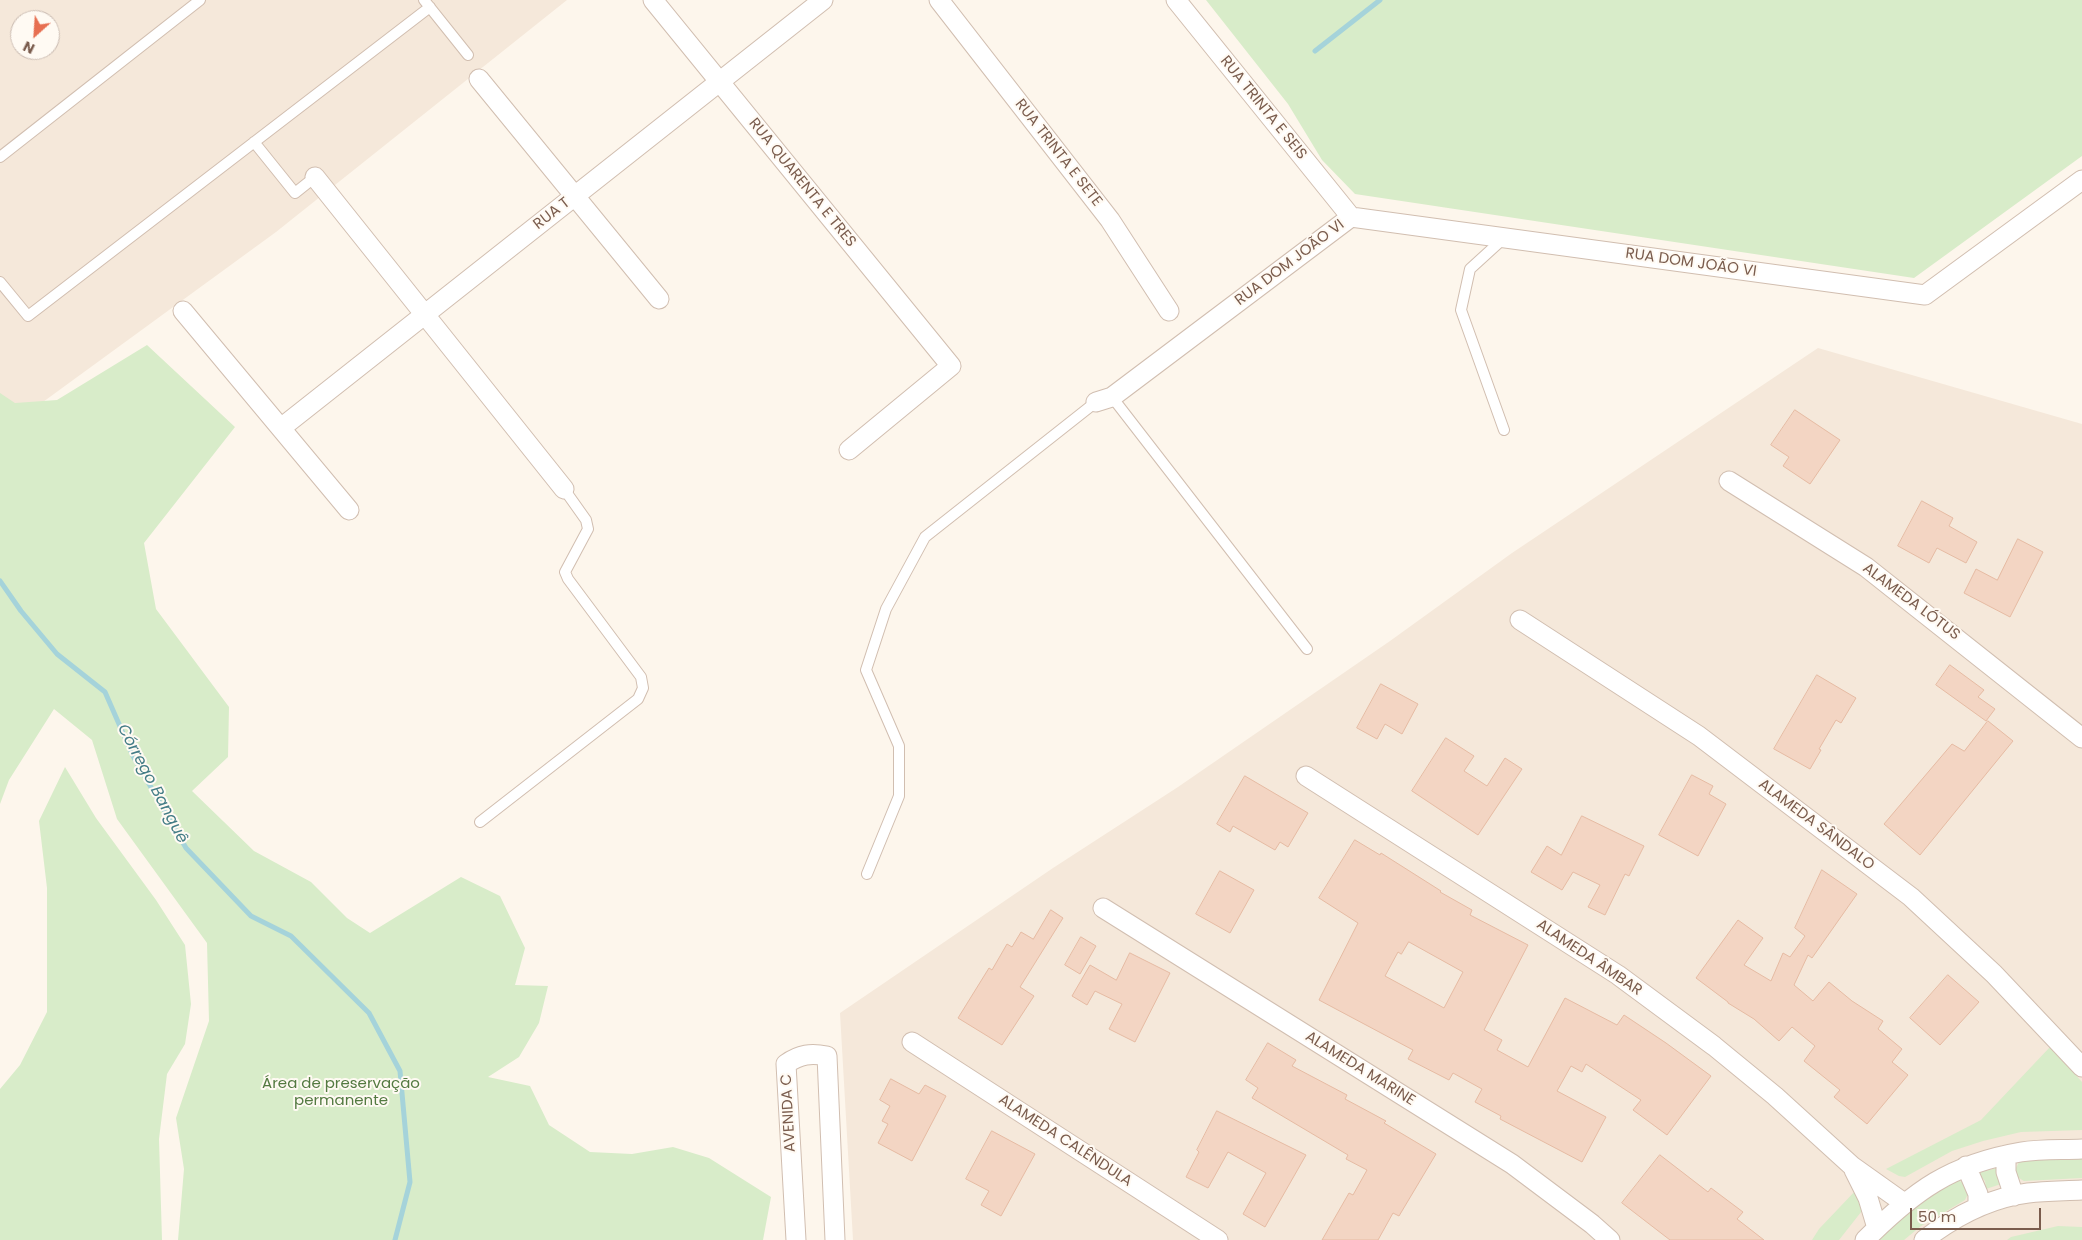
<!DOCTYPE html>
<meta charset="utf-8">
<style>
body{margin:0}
#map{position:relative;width:2082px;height:1240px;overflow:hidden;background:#fdf6ec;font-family:Poppins,sans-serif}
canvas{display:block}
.north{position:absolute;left:10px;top:10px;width:50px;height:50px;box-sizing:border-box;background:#fffaf3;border:1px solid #cabbb1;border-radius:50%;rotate:206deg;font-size:14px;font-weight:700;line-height:20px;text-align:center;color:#7a5c4d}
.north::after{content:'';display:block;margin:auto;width:18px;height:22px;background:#e76f51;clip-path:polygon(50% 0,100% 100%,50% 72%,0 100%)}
.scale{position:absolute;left:1910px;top:1208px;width:131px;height:22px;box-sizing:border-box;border:2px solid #7a5c4d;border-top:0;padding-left:6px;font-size:15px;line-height:18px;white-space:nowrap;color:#7a5c4d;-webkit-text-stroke:4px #fffaf3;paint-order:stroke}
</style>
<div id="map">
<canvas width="2082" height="1240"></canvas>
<div class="north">N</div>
<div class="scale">50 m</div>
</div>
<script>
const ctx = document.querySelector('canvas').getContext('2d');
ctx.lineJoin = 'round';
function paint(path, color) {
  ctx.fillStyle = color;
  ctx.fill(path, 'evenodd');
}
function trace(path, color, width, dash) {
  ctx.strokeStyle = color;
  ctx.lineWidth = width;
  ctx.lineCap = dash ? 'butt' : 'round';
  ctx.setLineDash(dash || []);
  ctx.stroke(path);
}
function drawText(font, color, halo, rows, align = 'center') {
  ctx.font = font + ' Poppins,sans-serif';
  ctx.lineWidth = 4;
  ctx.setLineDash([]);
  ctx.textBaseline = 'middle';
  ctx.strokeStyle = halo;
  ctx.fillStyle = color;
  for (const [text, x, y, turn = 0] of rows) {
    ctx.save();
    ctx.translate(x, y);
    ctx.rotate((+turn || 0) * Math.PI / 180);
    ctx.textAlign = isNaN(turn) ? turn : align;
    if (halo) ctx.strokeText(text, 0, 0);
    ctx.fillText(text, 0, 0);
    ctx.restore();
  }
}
paint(new Path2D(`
 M0,0H567L276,232L21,418L0,406ZM20,20H50V50H20Z
 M1818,348L2082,424V1240H853L840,1013L1053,868L1178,787L1390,641L1512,553Z`), '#f5e8da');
paint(new Path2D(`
 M1206,0H2082V156L1914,278L1355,194L1322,160L1288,104Z
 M147,345L235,427L144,543L156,609L229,707L228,757L192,791L254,851L311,882L347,918L370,933L461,877L500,896L525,948L515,985L548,986L539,1023L519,1057L488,1077L530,1086L549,1125L590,1152L632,1154L673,1147L709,1158L771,1197L763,1240H178L184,1169L176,1118L209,1021L207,943L117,819L92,740L54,709L9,780L0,804V393L15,403L57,400Z
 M65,767L96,818L156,900L185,945L191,1004L185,1044L167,1074L159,1139L162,1240H0V1089L20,1065L47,1012V888L39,821Z
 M2050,1047L2082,1082V1130L2021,1132L1983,1141L1952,1151L1905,1177L1899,1176L1886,1169L1981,1120Z
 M2082,1158V1178L2024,1181L2017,1177L2015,1170L2019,1162L2028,1159Z
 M1997,1168V1177L2001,1184L1986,1189L1985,1181L1978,1173Z
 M1958,1180L1965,1184L1969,1192L1965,1200L1921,1226L1904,1240H1874L1910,1207Z
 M1858,1188L1865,1207L1839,1240H1812L1819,1229Z
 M2058,1226L2082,1227V1240H2007L2011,1237Z`), '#d8ecc9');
trace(new Path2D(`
 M1315,51L1380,0
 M0,581L21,611L57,654L105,692L133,756L186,848L251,916L291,936L369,1013L400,1071L410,1182L395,1240`), '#a5d3da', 5);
const building = new Path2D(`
 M1795,410L1840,440L1810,484L1783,466L1789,457L1771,445Z
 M1922,501L1953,518L1949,526L1977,542L1966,563L1937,548L1929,563L1898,546Z
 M2018,539L2043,552L2010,617L1964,593L1976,569L1997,580Z
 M1950,665L1984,690L1978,697L1995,709L1986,721L1936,685Z
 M1817,675L1856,698L1841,723L1836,720L1819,749L1821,750L1810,769L1774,749Z
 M1381,684L1418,704L1402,734L1385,724L1377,739L1357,728Z
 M1988,721L2013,741L1920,855L1884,824L1952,744L1964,751Z
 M1446,738L1474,756L1464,771L1487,786L1505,758L1522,769L1478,835L1412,791Z
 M1692,775L1713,786L1709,794L1726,804L1698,856L1659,835Z
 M1245,776L1308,813L1288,847L1280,842L1275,850L1233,826L1230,832L1217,824Z
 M1582,816L1644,846L1629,876L1625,874L1605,915L1588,907L1600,885L1573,872L1562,890L1531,872L1547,846L1561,855Z
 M1355,840L1380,855L1381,853L1441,891L1440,892L1472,910L1470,915L1528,945L1484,1030L1502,1040L1497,1050L1528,1067L1565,998L1617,1025L1624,1015L1666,1043L1711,1076L1667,1135L1633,1110L1641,1100L1586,1064L1582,1072L1571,1066L1557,1091L1606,1117L1582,1162L1500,1119L1501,1116L1475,1102L1482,1089L1453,1073L1449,1080L1408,1059L1413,1050L1319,1000L1358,923L1319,898ZM1409,942L1463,972L1444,1008L1385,976L1398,952L1401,954Z
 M1822,870L1857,894L1812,958L1808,955L1794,985L1813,1001L1829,982L1852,1001L1883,1021L1878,1029L1902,1049L1892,1062L1908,1075L1867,1124L1834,1097L1840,1090L1804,1061L1815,1046L1792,1027L1779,1041L1754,1019L1728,1003V1002L1696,978L1738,920L1763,938L1744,965L1771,981L1783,953L1790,957L1805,936L1795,928Z
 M1220,871L1254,890L1230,933L1196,914Z
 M1051,910L1063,918L1020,987L1034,996L1002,1045L958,1018L989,968L992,970L1007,944L1012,947L1021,932L1033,939Z
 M1081,937L1096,946L1080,974L1065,965Z
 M1130,953L1170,973L1135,1042L1109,1029L1122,1004L1095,991L1087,1005L1072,996L1090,965L1116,980Z
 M1948,975L1979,1002L1940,1045L1910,1018Z
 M1268,1043L1296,1060L1292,1066L1347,1095L1345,1099L1386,1121L1384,1123L1436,1154L1399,1216L1393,1213L1378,1240H1322L1349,1193L1353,1195L1367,1170L1346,1159L1348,1155L1252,1098L1258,1088L1246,1080Z
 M891,1079L919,1094L925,1085L946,1096L912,1161L878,1143L888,1124L882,1121L890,1106L880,1100Z
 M1217,1111L1306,1155L1265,1227L1243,1214L1266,1173L1228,1152L1208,1188L1186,1177L1199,1152L1197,1150Z
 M992,1131L1035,1154L1001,1216L981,1205L989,1191L966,1179Z
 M1660,1155L1708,1192L1711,1188L1743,1212L1737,1219L1764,1240H1670L1622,1203Z`);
paint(building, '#f3d5c3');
trace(building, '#e6bba3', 1);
const lane = new Path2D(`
 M424,0L468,55
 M254,142L295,193L315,177
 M0,157L200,0
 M0,282L28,316L430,7
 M1112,397L1307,649
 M1504,430L1461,310L1470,269L1504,238
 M480,822L638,699L643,688L641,677L568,579L565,572L588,529L586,520L564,489
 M867,874L899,796V746L866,670L886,609L925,537L1096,402`);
const street = new Path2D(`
 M653,0L951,366L849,450
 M939,0L1110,220L1169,311
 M1176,0L1351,217
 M479,79L659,299
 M315,177L564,489
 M183,311L349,510
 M1096,402L1112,397L1351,217L1925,295L2082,180
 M281,428L823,0
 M1729,481L1866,567L2082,738
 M1520,620L1699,736L1911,897L1994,974L2082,1067
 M1306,776L1618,975L1714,1046L1775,1096L1852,1166L1904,1203
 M1103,908L1512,1164L1592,1224L1610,1240
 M912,1042L1218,1240
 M2006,1155V1172L2014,1196
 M1966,1166L1978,1194V1206
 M1854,1170L1868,1198L1877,1228
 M796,1240L786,1064C800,1054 811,1053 827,1056L835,1240
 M1865,1240C1914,1191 1951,1164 2021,1152C2041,1149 2062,1150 2082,1149
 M1924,1240C1955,1216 1989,1198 2028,1193C2046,1191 2064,1191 2082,1190`);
trace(lane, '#d1beb0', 12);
trace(street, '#d1beb0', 21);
trace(lane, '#fff', 10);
trace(street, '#fff', 19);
drawText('15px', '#7a5c4d', '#fffaf3', [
 ["RUA TRINTA E SEIS",1263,108,51],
 ["RUA TRINTA E SETE",1058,153,52],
 ["RUA QUARENTA E TRES",802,183,51],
 ["RUA T",552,214,-38],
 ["RUA DOM JOÃO VI",1290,263,-37],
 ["RUA DOM JOÃO VI",1691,263,8],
 ["ALAMEDA LÓTUS",1911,602,37],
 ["ALAMEDA SÂNDALO",1816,825,37],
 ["ALAMEDA ÂMBAR",1589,958,34],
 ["ALAMEDA MARINE",1360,1069,32],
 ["AVENIDA C",789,1113,-93],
 ["ALAMEDA CALÊNDULA",1065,1141,33]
]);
drawText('15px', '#537a41', '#fffaf3', [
 ["Área de preservação",341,1084],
 ["permanente",341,1101]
]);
drawText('italic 16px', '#437c86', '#fffaf3', [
 ["Córrego Banguê",152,784,62]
]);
</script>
